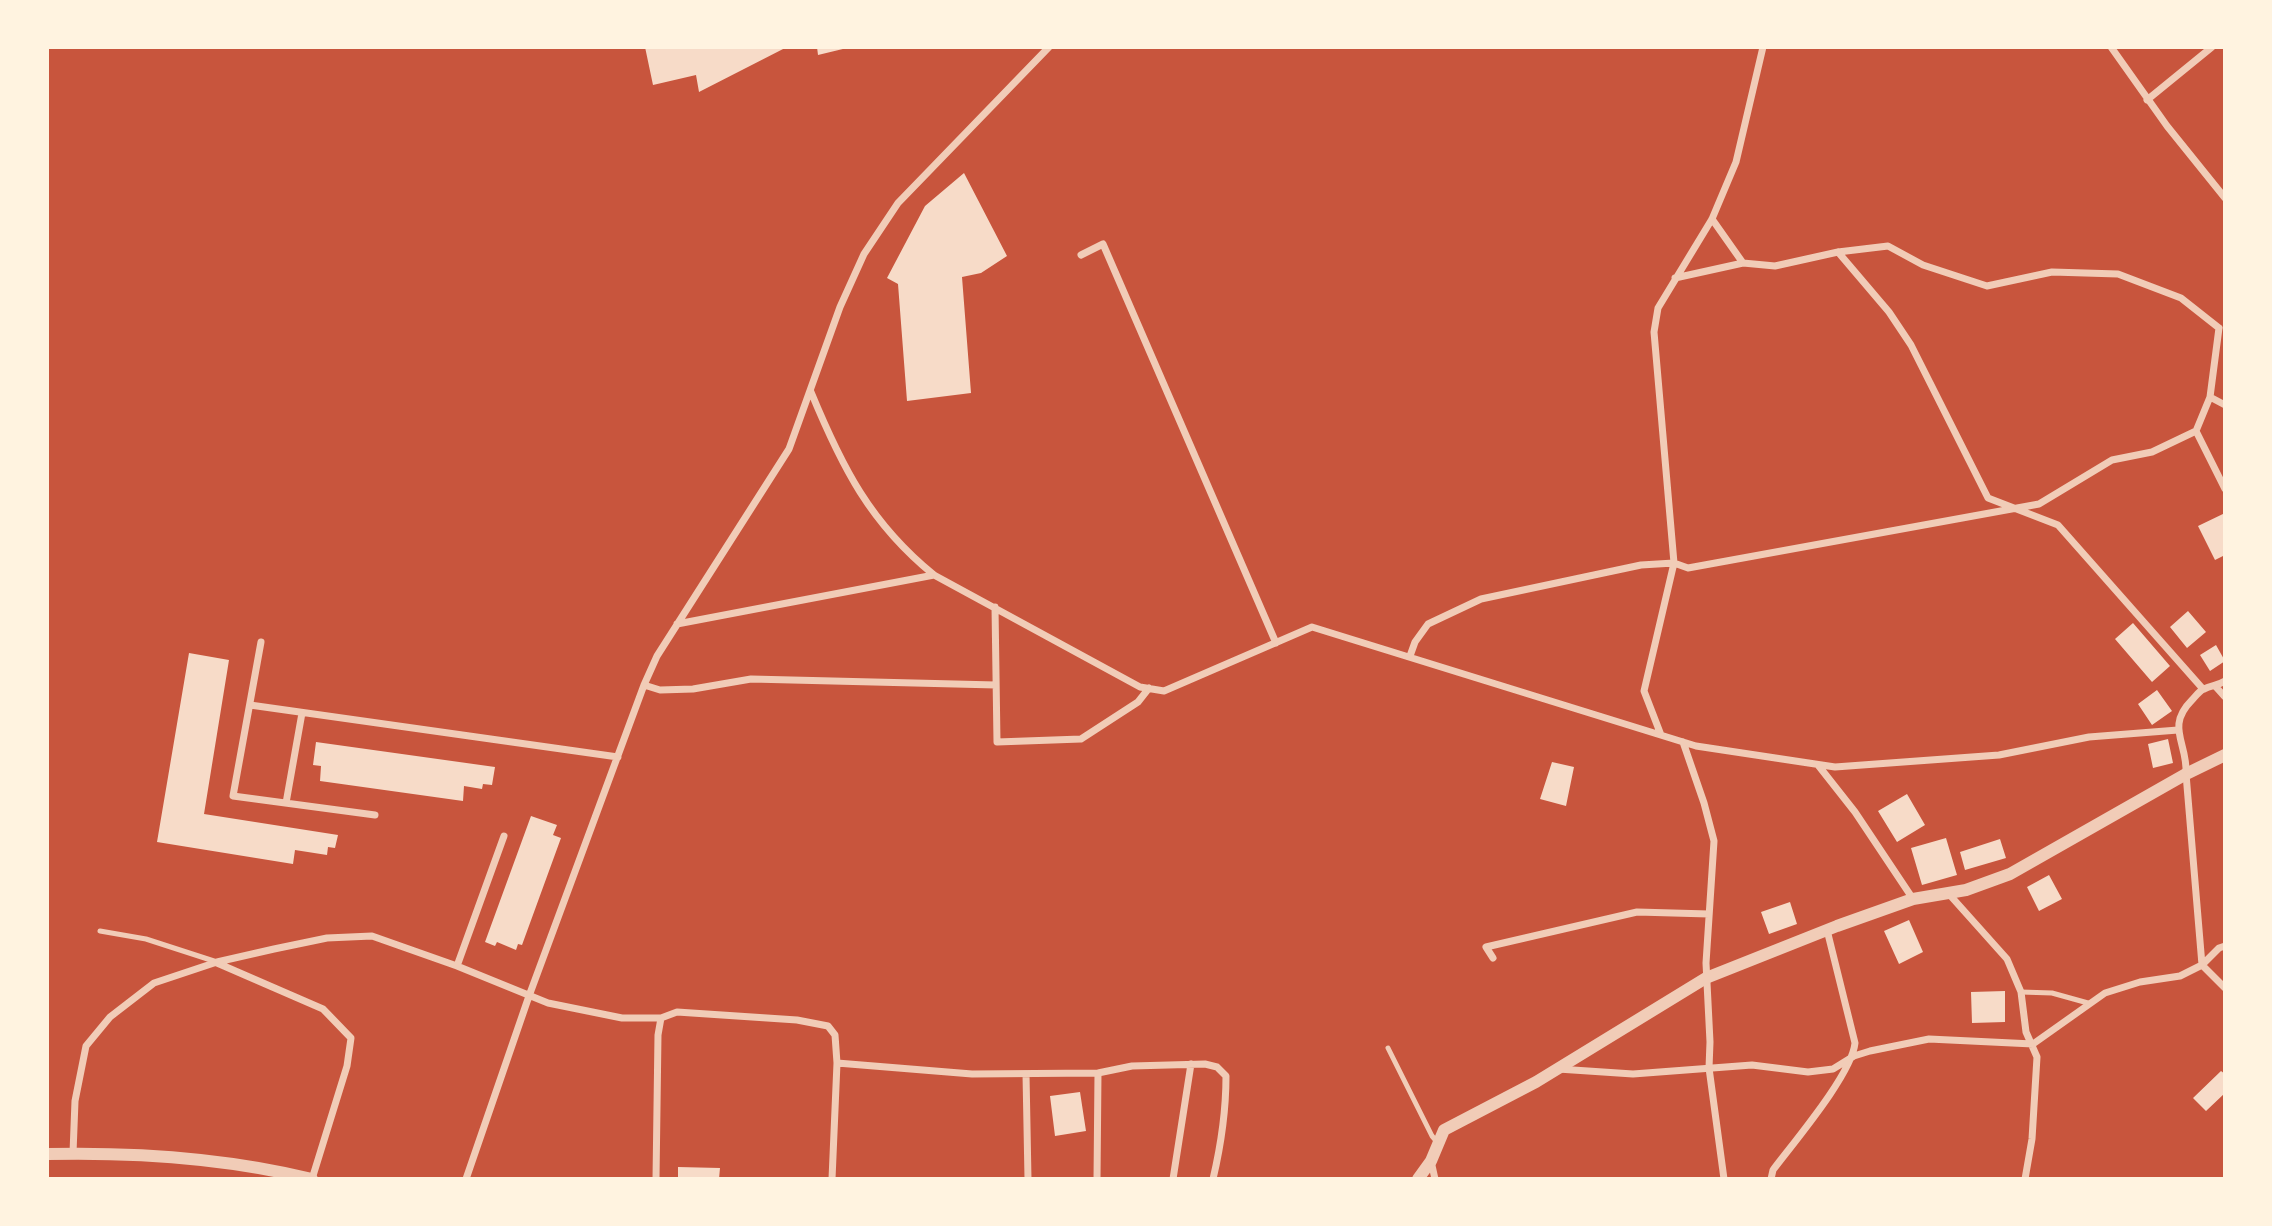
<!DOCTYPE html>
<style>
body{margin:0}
#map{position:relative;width:2272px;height:1226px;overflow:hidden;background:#c8553d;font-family:"Noto Sans",sans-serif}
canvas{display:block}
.frame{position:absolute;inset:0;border:49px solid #fff3e0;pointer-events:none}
</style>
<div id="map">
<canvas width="2272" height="1226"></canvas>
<div class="frame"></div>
</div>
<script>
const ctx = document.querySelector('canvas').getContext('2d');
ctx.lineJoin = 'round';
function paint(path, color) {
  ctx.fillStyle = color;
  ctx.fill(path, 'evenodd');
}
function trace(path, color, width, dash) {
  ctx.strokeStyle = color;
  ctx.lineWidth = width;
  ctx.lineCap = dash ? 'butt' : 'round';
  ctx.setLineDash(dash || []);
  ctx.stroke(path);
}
paint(new Path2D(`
 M645,47H787L699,92L696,75L653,85Z
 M817,47H847V48L818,55Z
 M964,173L1007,256L981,273L962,277L971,393L907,401L898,284L887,278L925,206Z
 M2225,513V555L2215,560L2198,526Z
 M2188,611L2206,632L2187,648L2170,627Z
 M2133,623L2170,666L2152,682L2115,639Z
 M2216,645L2225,661L2210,671L2200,655Z
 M189,653L229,660L204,814L338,835L335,848L328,847L327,855L295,850L293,864L157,842Z
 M2157,690L2172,711L2152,725L2138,704Z
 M2168,739L2173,763L2153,768L2148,744Z
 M316,742L495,767L492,785L483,784L482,789L464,786L463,801L320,781L321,766L313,765Z
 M1552,762L1574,767L1566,806L1540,799Z
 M1907,794L1925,825L1897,842L1878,811Z
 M531,816L557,825L553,835L561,838L522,945L518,944L516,950L497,942L495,946L485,942Z
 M1946,838L1957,875L1922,885L1911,848Z
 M2000,839L2006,858L1965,870L1960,852Z
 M2049,875L2062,899L2039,911L2027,887Z
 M1790,902L1797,924L1769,934L1761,912Z
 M1909,920L1923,952L1899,964L1884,931Z
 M2005,991V1022L1972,1023L1971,992Z
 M2221,1071L2225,1074V1093L2206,1111L2193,1098Z
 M1080,1092L1086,1131L1055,1136L1050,1096Z
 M678,1167L720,1168L719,1179H678Z`), '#f7dbc8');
trace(new Path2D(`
 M100,931L146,939L217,962
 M2021,992L2052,993L2088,1003
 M1388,1048L1432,1136L1438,1143`), '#f1ccb7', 5);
trace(new Path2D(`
 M2111,47L2167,126L2225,198
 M2147,100L2212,47
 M1712,219L1743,263L1775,266L1838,252L1888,246L1923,265L1987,286L2052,272L2118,274L2181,298L2219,328
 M1838,252L1889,312L1911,345L1988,498L2058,525L2203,689
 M1081,255L1103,244L1276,643
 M1675,278L1743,263
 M811,392C842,467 870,523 934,575L1140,687L1164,691L1312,627L1696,746L1835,767L1999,755L2089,737L2178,730
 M2210,397L2225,405
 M2196,431L2225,489
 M995,607L997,742L1081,739L1138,702L1149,688
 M677,624L934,575
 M261,642L233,796L375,815
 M1410,656L1415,642L1428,624L1481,599L1641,565L1674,563L1688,568L2039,504L2112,460L2152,452L2196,431L2210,397L2219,328
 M644,685L660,690L693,689L751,679L996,685
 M2216,687L2225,697
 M250,705L618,757
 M1661,735L1644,691L1674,563L1654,332L1658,308L1712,219L1736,162L1763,47
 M1683,742L1704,803L1714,841L1706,963L1710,1042L1709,1068L1724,1179
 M1818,765L1855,812L1913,899
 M286,803L302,713
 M1948,893L2007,959L2021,992L2026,1032L2037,1057L2032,1139L2025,1179
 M1493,958L1486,947L1637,912L1709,914
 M217,963L323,1009L351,1038L347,1066L312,1179
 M2202,965L2186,774C2188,743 2165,727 2192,700C2195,697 2200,690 2204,689C2212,685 2217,686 2225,681
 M2202,965L2225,988
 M457,966L504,836
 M837,1063L972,1074L1098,1073L1132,1066L1205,1064L1217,1067L1226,1076C1226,1111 1221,1145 1213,1179
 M1558,1069L1633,1074L1752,1065L1808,1072L1833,1069L1854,1056L1870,1051L1929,1039L2033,1044L2105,993L2140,982L2180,976L2202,965L2219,948L2225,946
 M1026,1074L1028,1179
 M73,1153L75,1101L86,1046L110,1017L154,983L217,962L274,949L327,938L372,936L457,966L548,1003L622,1018H661L677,1012L797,1020L828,1026L835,1035L837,1063L832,1179
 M1431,1161L1435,1179
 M466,1179L529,996L644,685L657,656L789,449L840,307L864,254L898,203L1049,47
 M656,1179L658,1035L661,1018
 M1097,1179L1098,1073
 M1173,1179L1191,1064
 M1771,1179L1773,1170C1794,1142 1852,1074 1855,1043L1827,930`), '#f1ccb7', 7);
trace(new Path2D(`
 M47,1154C136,1152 226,1158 312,1179
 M1418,1179L1431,1161L1444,1130L1536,1082L1706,978L1837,926L1913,899L1966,890L2010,874L2186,774L2225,755`), '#f1ccb7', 12);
</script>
